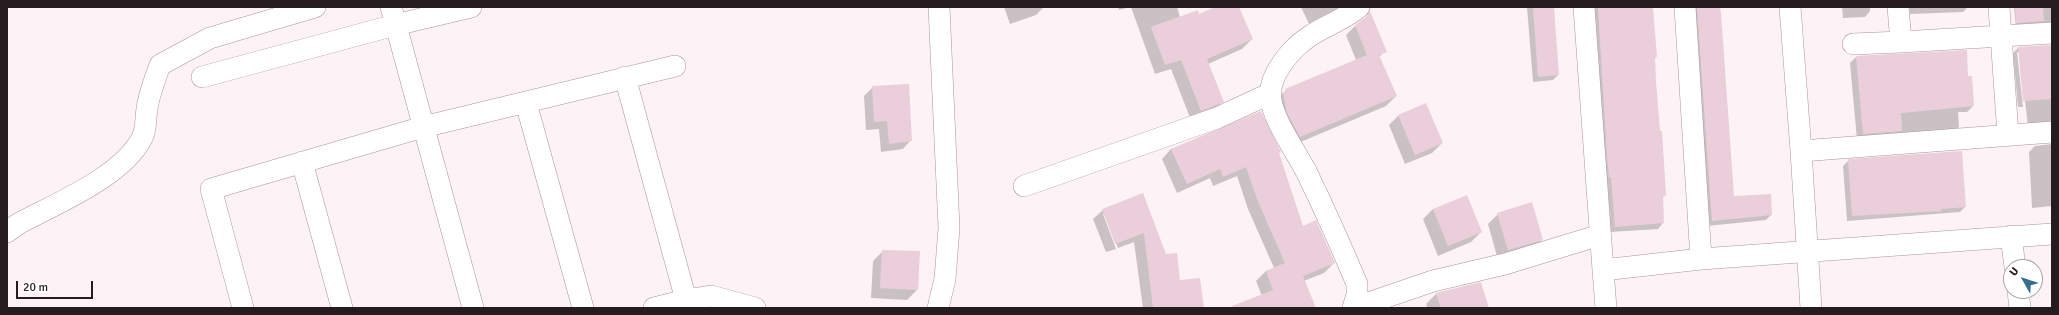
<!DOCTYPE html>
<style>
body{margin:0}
#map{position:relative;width:2059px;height:315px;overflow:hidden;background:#fdf2f6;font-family:Signika,sans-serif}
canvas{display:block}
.frame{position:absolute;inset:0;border:8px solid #261c20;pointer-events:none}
.north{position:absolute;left:2003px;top:259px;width:40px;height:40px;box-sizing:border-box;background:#fff;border:1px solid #a8a4a6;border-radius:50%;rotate:309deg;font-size:11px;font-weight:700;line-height:16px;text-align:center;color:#261c20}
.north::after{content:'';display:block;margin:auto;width:14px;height:18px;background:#366e88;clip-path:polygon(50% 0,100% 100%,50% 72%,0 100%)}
.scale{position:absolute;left:16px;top:281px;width:77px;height:18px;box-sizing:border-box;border:2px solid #261c20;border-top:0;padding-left:5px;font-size:12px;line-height:14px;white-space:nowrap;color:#261c20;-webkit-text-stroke:3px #fff;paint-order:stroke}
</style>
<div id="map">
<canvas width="2059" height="315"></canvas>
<div class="frame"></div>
<div class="north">U</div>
<div class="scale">20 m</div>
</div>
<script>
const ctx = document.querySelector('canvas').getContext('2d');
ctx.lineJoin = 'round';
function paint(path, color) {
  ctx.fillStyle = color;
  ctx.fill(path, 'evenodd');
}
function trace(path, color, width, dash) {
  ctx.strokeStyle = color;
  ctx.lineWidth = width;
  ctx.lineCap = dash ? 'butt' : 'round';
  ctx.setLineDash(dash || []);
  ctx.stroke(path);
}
paint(new Path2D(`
 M1004,7H1044L1036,15L1010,24Z
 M1118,7H1130L1119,10Z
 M1131,7H1177L1180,17L1199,15L1217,7H1238L1252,39L1242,49L1208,64L1223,101L1213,111L1191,120L1171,69L1155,74Z
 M1301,7H1343L1310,26Z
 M1527,7H1553L1558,75L1553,80L1533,82Z
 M1592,7H1652L1656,57L1654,58L1655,81L1665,195L1662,198L1663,223L1658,229L1610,232Z
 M1692,7H1719L1733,197L1771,215L1766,220L1707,226Z
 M1842,7H1870V11L1865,17L1843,18Z
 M1909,7H1968L1963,12L1910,14Z
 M2014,7H2052V28H2016Z
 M1355,26L1385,51L1379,57L1396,96L1386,106L1291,146L1277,99L1286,90L1356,60L1346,35Z
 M2052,46V127L2028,126L2019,52H2017L2023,107H2018L2013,53L2018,48Z
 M1856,57L1967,77L1973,106L1967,112H1958L1959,127L1953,133L1857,140L1850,63Z
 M873,87L911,140L903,149L881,152L879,129L866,130L864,96Z
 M1399,115L1442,143L1432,153L1405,164L1389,125Z
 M2052,144V206L2032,208L2029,152L2035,146Z
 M1171,149L1280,152L1278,154L1302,227L1334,263L1324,273L1304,281L1314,308H1255L1262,296L1256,281L1266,271L1274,268L1248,209L1237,176L1213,186L1210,178L1177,193L1162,159Z
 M1849,160L1965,207L1960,212L1847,221L1843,166Z
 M1143,195L1165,255L1180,282L1203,308H1143L1134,242L1118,248L1105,214H1103L1116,249L1106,252L1093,219L1103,210Z
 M1433,209L1481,232L1471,242L1438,256L1423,219Z
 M1498,214L1542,240L1532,250L1498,260L1488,224Z
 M883,251L917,290L907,300L871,298L873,261Z
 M1436,294L1488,308H1424L1427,307L1426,304Z`), '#0003');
paint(new Path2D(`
 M1215,7H1239L1253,39L1207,59L1224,102L1201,111L1181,60L1165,65L1151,27L1198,10L1199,14Z
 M1533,7H1554L1559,75L1538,77Z
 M1598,7H1653L1657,57H1655L1656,81L1660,131H1662L1666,195L1663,196L1664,223L1615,227L1611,177L1609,178L1607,155Z
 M1697,7H1720L1721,13L1734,196L1771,194L1772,215L1712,221Z
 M2015,7H2043L2044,21L2016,23Z
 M1370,11L1387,52L1379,55L1397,96L1300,137L1287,113L1283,93L1286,91L1285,89L1367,55L1355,25L1366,17Z
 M2052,45V99L2023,101L2018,47Z
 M1967,50L1968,76H1972L1974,106L1901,113L1902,131L1863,134L1856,56Z
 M909,84L912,141L889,144L887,121L874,122L872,86Z
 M1426,103L1443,143L1415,155L1398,115Z
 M1261,111L1281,152L1279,153L1303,226L1316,220L1335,263L1303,276L1316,308H1232V306L1273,290L1266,271L1285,263L1257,199L1246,167L1223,177L1220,169L1187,184L1171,149Z
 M1962,151L1966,207L1941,209V211L1852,216L1848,159Z
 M1143,193L1166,254L1177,253L1180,280L1200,278L1204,308H1153L1144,233L1115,244L1102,209Z
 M1467,195L1482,232L1448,246L1433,209Z
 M1532,202L1543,240L1508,250L1497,213Z
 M882,250L920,251L918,290L880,288Z
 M1481,282L1489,308H1441L1436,293Z`), '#eacfda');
const minor = new Path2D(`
 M391,7L473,308
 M1584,7L1603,270L1701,259L2052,234
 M1685,7L1701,259
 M1790,7L1801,151L1811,308
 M1898,7L1901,42L2052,33
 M1999,7L2008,135
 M1853,44L1901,42
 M202,77L395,25L471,7
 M625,77L686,300L654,308
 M526,103L583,308
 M1801,151L2052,132
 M302,162L342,308
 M1024,186L1217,118L1271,93
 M7,232L18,224C55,204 122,177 142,138C147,128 145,120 147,109C149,94 155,79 160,65L210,38L315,7
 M2011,236L2015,267
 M1603,270L1606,308
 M2018,291L2020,308
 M243,308L211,189L423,127L675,66
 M688,308L686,300L711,296L755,308
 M938,308L945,279L949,228L939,7
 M1353,308L1357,295V284C1341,246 1324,208 1306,171C1296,152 1274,121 1271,100C1268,81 1280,64 1293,50C1314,28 1339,24 1359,7
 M1354,308L1433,281L1505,264L1600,235`);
trace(minor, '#ac939d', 22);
trace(minor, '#fff', 21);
</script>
